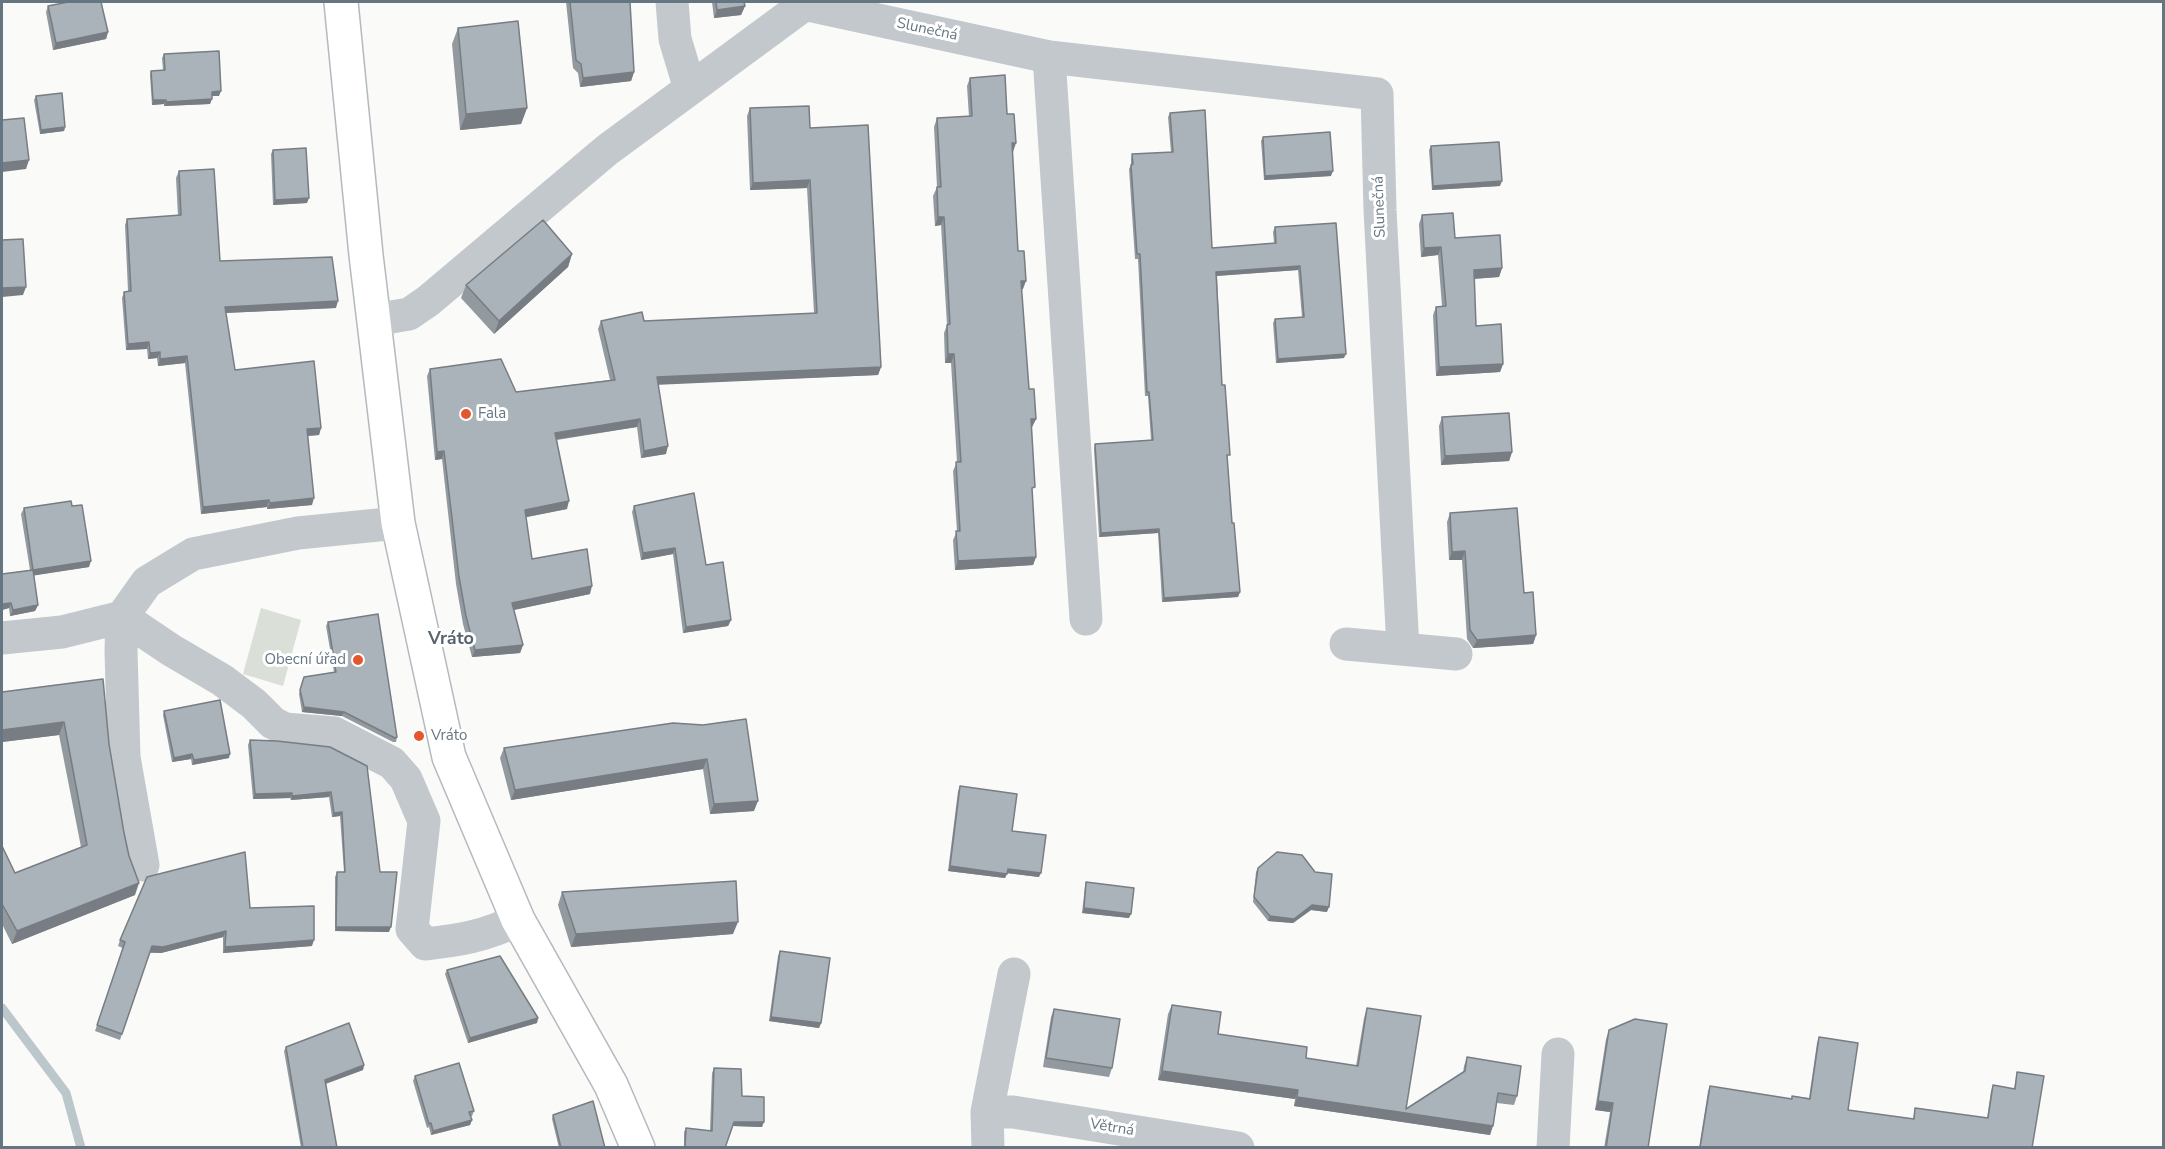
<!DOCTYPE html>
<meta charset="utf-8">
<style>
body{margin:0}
#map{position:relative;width:2165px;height:1149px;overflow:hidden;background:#fafaf8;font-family:"Nunito Sans",sans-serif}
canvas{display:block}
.frame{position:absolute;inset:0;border:3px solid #657683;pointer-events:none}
</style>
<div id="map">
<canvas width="2165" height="1149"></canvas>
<div class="frame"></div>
</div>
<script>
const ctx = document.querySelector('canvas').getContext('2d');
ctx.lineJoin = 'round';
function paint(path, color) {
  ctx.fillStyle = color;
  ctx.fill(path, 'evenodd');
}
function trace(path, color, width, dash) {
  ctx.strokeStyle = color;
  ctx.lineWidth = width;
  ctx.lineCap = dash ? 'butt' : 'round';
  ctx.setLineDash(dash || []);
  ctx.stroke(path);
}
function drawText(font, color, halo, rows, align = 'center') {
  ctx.font = font + ' "Nunito Sans",sans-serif';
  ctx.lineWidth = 6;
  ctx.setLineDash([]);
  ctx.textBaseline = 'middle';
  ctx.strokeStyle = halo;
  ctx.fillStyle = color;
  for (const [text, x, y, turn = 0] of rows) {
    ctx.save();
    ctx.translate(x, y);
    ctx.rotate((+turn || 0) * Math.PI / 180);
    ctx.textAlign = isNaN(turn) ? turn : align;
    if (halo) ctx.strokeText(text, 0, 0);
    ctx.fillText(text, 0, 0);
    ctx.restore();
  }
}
paint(new Path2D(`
 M261,608L301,620L283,686L243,674Z`), '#dadfd7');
trace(new Path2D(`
 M2,1008L66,1093L81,1148`), '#bbc7cb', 9);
const secondary = new Path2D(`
 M341,2L366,255L398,523L449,757L518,920L611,1085L638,1148`);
trace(secondary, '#b3babf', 36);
trace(new Path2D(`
 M672,2L675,39L690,89
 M804,4L1049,57L1377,94L1380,210L1403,649
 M1049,57L1086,619
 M374,320L409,314L428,301L607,150L808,2
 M122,617L171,650L222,680L254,704L273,723L285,729L334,733L392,763L406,779L424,821L412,929L425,944C461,940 485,936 518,920
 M122,617L121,651L124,757L143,865
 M2,638L62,632L122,617L147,582L193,554L298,533L398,523
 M1346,644L1456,654
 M987,1112H1013L1238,1148
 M988,1148L987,1112L1014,974
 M1553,1148L1558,1054`), '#c3c8cc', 33);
trace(secondary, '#fff', 33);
paint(new Path2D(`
 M566,2H630L634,72L631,81L580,87L578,73L573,68Z
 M712,2H744L745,6L741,15L714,18Z
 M48,6L108,32L106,39L53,50L46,12Z
 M458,28L527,108L521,124L460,130L452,44Z
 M164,54L219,96H212L210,104L164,106V104L152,105L150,75L151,71L163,70L162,58Z
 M970,78L1007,114L1012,152L1018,251L1023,289L1021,290L1029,389L1036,419L1032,427H1031L1032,495L1036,557L1033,565L955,570L953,540L957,531L953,471L957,462L951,363H945L944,333L947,325L941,225L935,226L933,196L937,187L934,127L937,118L969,117L967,86Z
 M36,96L65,127L64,131L40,134L34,100Z
 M750,108L810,128L881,367L878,375L658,384L666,454L641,458L637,427L557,440L567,509L526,517L532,559L590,594L513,610L523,645L520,653L472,657L463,624L456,584L442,459L435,460L427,376L430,369L516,392L610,380L598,329L601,321H644L814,313L807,188L750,190L747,116Z
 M1170,113L1212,248L1274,243L1273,232L1275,227L1336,223L1344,358L1276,363L1273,323L1275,319L1302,317L1298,270L1217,276L1222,385L1232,523L1240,592L1238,597L1162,602L1158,533L1099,537L1094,449L1095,444L1151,440L1148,396H1145L1138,259H1135L1129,169L1131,165V159L1132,154L1171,152L1168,117Z
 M1263,137L1331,176L1264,180L1261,141Z
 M1431,146L1500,186L1432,190L1429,150Z
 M273,150L307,203L273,205L271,154Z
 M179,171L220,261L336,308L226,313L235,370L321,428L319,435L308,436L312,505L267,509V507L201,514L185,363L158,366L157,358L148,359L147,349L126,350L122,298L124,292L128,291L125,225L127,219L178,216L176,178Z
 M1422,215L1455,238L1502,268L1499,277L1474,279L1476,326L1503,364L1500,372L1436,376L1433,315L1436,307L1442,306L1438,255L1421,257L1419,224Z
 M572,254L568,267L494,334L461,298L466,285Z
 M1442,417L1512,452L1509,461L1441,465L1439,426Z
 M72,506L89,567L34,575L38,605L35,611L10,616L9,608L2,610V574L30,570L21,514L24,508Z
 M634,506L706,565L731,620L728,626L683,633L673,554L641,560L632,512Z
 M1450,513L1524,593L1536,635L1533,644L1473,648L1467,639L1462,560H1449L1447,522Z
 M328,622L397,737L396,742H393L342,716L302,712L299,694L304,677L334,672L326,626Z
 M2,692L109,744L135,895L12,944L2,924V846L15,873L81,847L59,735L2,742Z
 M164,711L229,758L192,765L191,759L172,762L163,715Z
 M673,723L754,811L710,814L703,769L511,800L500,758L504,748Z
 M250,740L330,747L380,872L389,932L335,931V877L337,872H344L340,816L332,817L329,797L291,800L290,798L253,799L248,745Z
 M960,786L1012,831L1039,877L1007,873L1005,878L948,871L958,791Z
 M1258,868L1327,912L1311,910L1293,923L1268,921L1253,902L1256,872Z
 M1086,882L1129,918L1082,913L1085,886Z
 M562,892L733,934L571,947L558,905Z
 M250,908L312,946L223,953V937L161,953H149L120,1040L95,1031L123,948L118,946L120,940Z
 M780,951L821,1023L819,1028L769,1021L778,956Z
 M447,970L538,1018L537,1023L468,1043L445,974Z
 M1172,1005L1218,1034L1306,1058L1356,1066L1364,1018L1367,1008L1406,1109L1463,1073L1464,1066L1467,1057L1517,1096L1514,1105L1497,1103L1490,1135L1294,1106L1295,1099L1158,1080L1168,1014Z
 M1054,1009L1112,1068L1109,1077L1043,1067L1051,1017Z
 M1609,1030L1648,1148H1604L1610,1112L1595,1110L1606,1039Z
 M1819,1037L1848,1110L1913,1119L1915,1108L1987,1118L1991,1091L1993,1085L2014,1089L2017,1072L2032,1148H1699L1708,1091L1710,1086L1791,1099L1792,1096L1809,1098L1817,1043Z
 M286,1047L364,1065L363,1070L326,1084L337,1148H301L284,1051Z
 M714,1068L742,1096L762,1127L733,1126L725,1148H684V1132L686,1128L710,1131L712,1073Z
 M415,1076L474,1111L472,1116H470L472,1120L470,1125L431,1135L429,1127L427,1128L413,1081Z
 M553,1115L605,1148H559L552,1119Z`), '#929a9f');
paint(new Path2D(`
 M745,6L741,15L714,18L717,10Z
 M108,32L106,39L53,50L56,43Z
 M634,72L631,81L580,87L583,78Z
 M221,91L219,96H210L212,92Z
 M212,99L210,104L164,106L166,102Z
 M153,100H166L164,104L152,105Z
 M527,108L521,124L460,130L466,114Z
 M65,127L64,131L40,134L41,130Z
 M1012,143H1016L1013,152Z
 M29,160L26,169L2,172V163Z
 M1333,171L1331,176L1264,180L1265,176Z
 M810,180L807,188L750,190L753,183Z
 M1502,181L1500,186L1432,190L1433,186Z
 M309,198L307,203L273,205L275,200Z
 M938,217H944L941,225L935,226Z
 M1441,247L1438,255L1421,257L1424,248Z
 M572,254L568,267L494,334L499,321Z
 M1300,266L1298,270L1215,276L1216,272Z
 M1502,268L1499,277L1470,279L1474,270Z
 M1021,281H1026L1023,289L1017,290Z
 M26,287L23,295L2,297V288Z
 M338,301L336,308L223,313L225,307Z
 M149,342L147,349L126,350L128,344Z
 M160,352L157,358L148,359L150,353Z
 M948,354H954L951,363H945Z
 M1346,354L1344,358L1276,363L1278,359Z
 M187,356L185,363L158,366L160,359Z
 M1503,364L1500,372L1436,376L1439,367Z
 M881,367L878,375L654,385L657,377Z
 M640,419L637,427L552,440L555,433Z
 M1031,419H1036L1032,427L1028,428Z
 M321,428L319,435L305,436L307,429Z
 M668,446L666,454L641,458L644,451Z
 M444,451L442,459L435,460L437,452Z
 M1512,452L1509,461L1441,465L1445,456Z
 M314,498L312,505L267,509L270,503Z
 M269,500L267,507L201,514L203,507Z
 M569,501L567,509L522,518L525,510Z
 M1159,529L1158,533L1099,537L1101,533Z
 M675,548L673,554L641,560L643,553Z
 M1465,551L1462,560H1449L1452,552Z
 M1036,557L1033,565L955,570L958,561Z
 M91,561L89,567L31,576L33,570Z
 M592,586L590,594L509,611L512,603Z
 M1240,592L1238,597L1162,602L1164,598Z
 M11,603L9,608L2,610V604Z
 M38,605L35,611L10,616L13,610Z
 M731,620L728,626L683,633L686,627Z
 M1536,635L1533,644L1473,648L1477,640Z
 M523,645L520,653L472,657L475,650Z
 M304,707L344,712L342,716L302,712Z
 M64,722L59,735L2,742V730Z
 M192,754L191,759L172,762L174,758Z
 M230,754L229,758L192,765L194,760Z
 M707,759L703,769L511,800L515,790Z
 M331,792L329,797L291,800L292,796Z
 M292,793L290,798L253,799L255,794Z
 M758,801L754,811L710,814L714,804Z
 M342,812L340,816L332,817L334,813Z
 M950,866L1007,874L1005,878L948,871Z
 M1008,869L1041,873L1039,877L1006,873Z
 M139,883L135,895L12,944L17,931Z
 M1312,905L1329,907L1327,912L1311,910L1293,923L1268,921L1270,916Z
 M1084,908L1131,914L1129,918L1082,913Z
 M738,922L733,934L571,947L576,934Z
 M336,927H391L389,932L335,931Z
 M226,931L223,937L161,953L149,952L152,946Z
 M314,940L312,946L223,953L225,947Z
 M771,1017L821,1023L819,1028L769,1021Z
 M538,1018L537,1023L468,1043L470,1038Z
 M364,1065L363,1070L324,1084L325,1080Z
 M1162,1071L1298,1090L1295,1099L1158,1080Z
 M1297,1097L1493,1126L1490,1135L1294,1106Z
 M1598,1101L1613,1103L1610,1112L1595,1110Z
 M472,1120L470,1125L431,1135L433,1131Z
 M734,1122H764L762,1127L733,1126Z`), '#777d82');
const building = new Path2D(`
 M68,2H101L108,32L56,43L48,6Z
 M570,2H630L634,72L583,78L581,64L576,60Z
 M716,2H744L745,6L717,10Z
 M518,21L527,108L466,114L458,28Z
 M219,51L221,91L212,92V99L166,102V100H153L151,71L165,70L164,54Z
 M1005,75L1007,114H1014L1016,143H1012L1018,251H1024L1026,281H1021L1029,389H1034L1036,419H1031L1035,487L1032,488L1036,557L958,561L956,531H960L956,462H961L954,354H948L947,325L950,324L944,217H938L937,187H941L937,118L972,116L970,78Z
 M62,93L65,127L41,130L36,96Z
 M809,106L810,128L868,125L881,367L657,377L668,446L644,451L640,419L555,433L569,501L525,510L532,559L587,549L592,586L512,603L523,645L475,650L466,616L459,577L444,451L437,452L430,369L501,359L516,392L615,380L601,321L642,312L644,321L817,313L810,180L753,183L750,108Z
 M1205,110L1212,248L1276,243L1275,227L1336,223L1346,354L1278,359L1275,319L1304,317L1300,266L1216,272L1222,385H1225L1230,455H1227L1232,523H1234L1240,592L1164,598L1159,529L1101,533L1095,444L1153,440L1149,392H1147L1140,254H1137L1131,165L1133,164L1132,154L1173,152L1170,113Z
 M24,118L29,160L2,163V120Z
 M1330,132L1333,171L1265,176L1263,137Z
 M1499,142L1502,181L1433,186L1431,146Z
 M306,148L309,198L275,200L273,150Z
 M214,169L220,261L332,257L338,301L225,307L235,370L314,361L321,428L307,429L314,498L270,503L269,500L203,507L187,356L160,359V352L150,353L149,342L128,344L124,292L131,291L127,219L181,215L179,171Z
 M1453,213L1455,238L1500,235L1502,268L1474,270L1476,326L1501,324L1503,364L1439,367L1436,307L1446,306L1441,247L1424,248L1422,215Z
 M543,220L572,254L499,321L466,285Z
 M23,239L26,287L2,288V240Z
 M1509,413L1512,452L1445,456L1442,417Z
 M694,493L706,565L723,562L731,620L686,627L675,548L643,553L634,506Z
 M71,501L72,506L82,505L91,561L33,570L38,605L13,610L11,603L2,604V574L33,570L24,508Z
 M1517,508L1524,593L1533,592L1536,635L1477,640L1470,630L1465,551L1452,552L1450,513Z
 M378,614L397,737L395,738L344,712L304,707L300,690L304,677L336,672L328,622Z
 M103,679L109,744L124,833L129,856L139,883L17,931L2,904V846L15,873L87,845L64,722L2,730V692Z
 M220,700L230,754L194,760L192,754L174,758L164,711Z
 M746,719L758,801L714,804L707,759L515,790L504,748L673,723L703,725Z
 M250,740L277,741L330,747L367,766L380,872H397L391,927H336L337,872H345L342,812L334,813L331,792L292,796V793L255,794Z
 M960,786L1017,794L1012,831L1046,835L1041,873L1008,869L1007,874L950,866Z
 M245,852L250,908L314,906V940L225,947L226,931L163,947L152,946L122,1034L97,1025L125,942L120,940L147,877Z
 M1277,852L1302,855L1315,872L1332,874L1329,907L1312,905L1294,919L1270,916L1254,897L1258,868Z
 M736,881L738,922L576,934L562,892Z
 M1086,882L1134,888L1131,914L1084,908Z
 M780,951L830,958L821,1023L771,1017Z
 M500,956L538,1018L470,1038L447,970Z
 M1172,1005L1221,1012L1218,1034L1307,1047L1306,1058L1358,1066L1367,1008L1421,1016L1406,1109L1465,1071L1467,1057L1521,1066L1517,1096L1498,1093L1493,1126L1297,1097L1298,1090L1162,1071Z
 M1054,1009L1120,1019L1112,1068L1046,1058Z
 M1635,1019L1667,1024L1648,1148H1606L1613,1103L1598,1101L1609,1030Z
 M349,1023L364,1065L325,1080L337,1148H303L286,1047Z
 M1819,1037L1858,1043L1848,1110L1914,1119L1915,1108L1988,1118L1993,1085L2015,1089L2017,1072L2044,1076L2032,1148H1700L1710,1086L1792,1099V1096L1810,1099Z
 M459,1063L474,1111L469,1112L472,1120L433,1131L431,1123L429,1124L415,1076Z
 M714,1068L741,1069L742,1096L764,1097V1122H734L725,1148H685L686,1128L712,1131Z
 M593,1101L605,1148H561L553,1115Z`);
paint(building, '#aab3b9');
trace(building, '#777d82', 1.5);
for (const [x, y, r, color] of [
 [466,414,6,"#e4572e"],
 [358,660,6,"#e4572e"],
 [419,736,6,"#e4572e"]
]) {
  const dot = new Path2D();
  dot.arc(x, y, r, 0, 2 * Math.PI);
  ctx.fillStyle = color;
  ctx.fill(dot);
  trace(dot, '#fff', 2);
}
drawText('15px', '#657683', '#fff', [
 ["Slunečná",927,30,12],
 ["Slunečná",1380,207,-92],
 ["Větrná",1112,1128,9]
]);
drawText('15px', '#657683', '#fff', [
 ["Fala",478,414],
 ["Obecní úřad",346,660,"right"],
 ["Vráto",431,736]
], 'left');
drawText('bold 18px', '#57646e', '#fff', [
 ["Vráto",451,640]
]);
</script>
